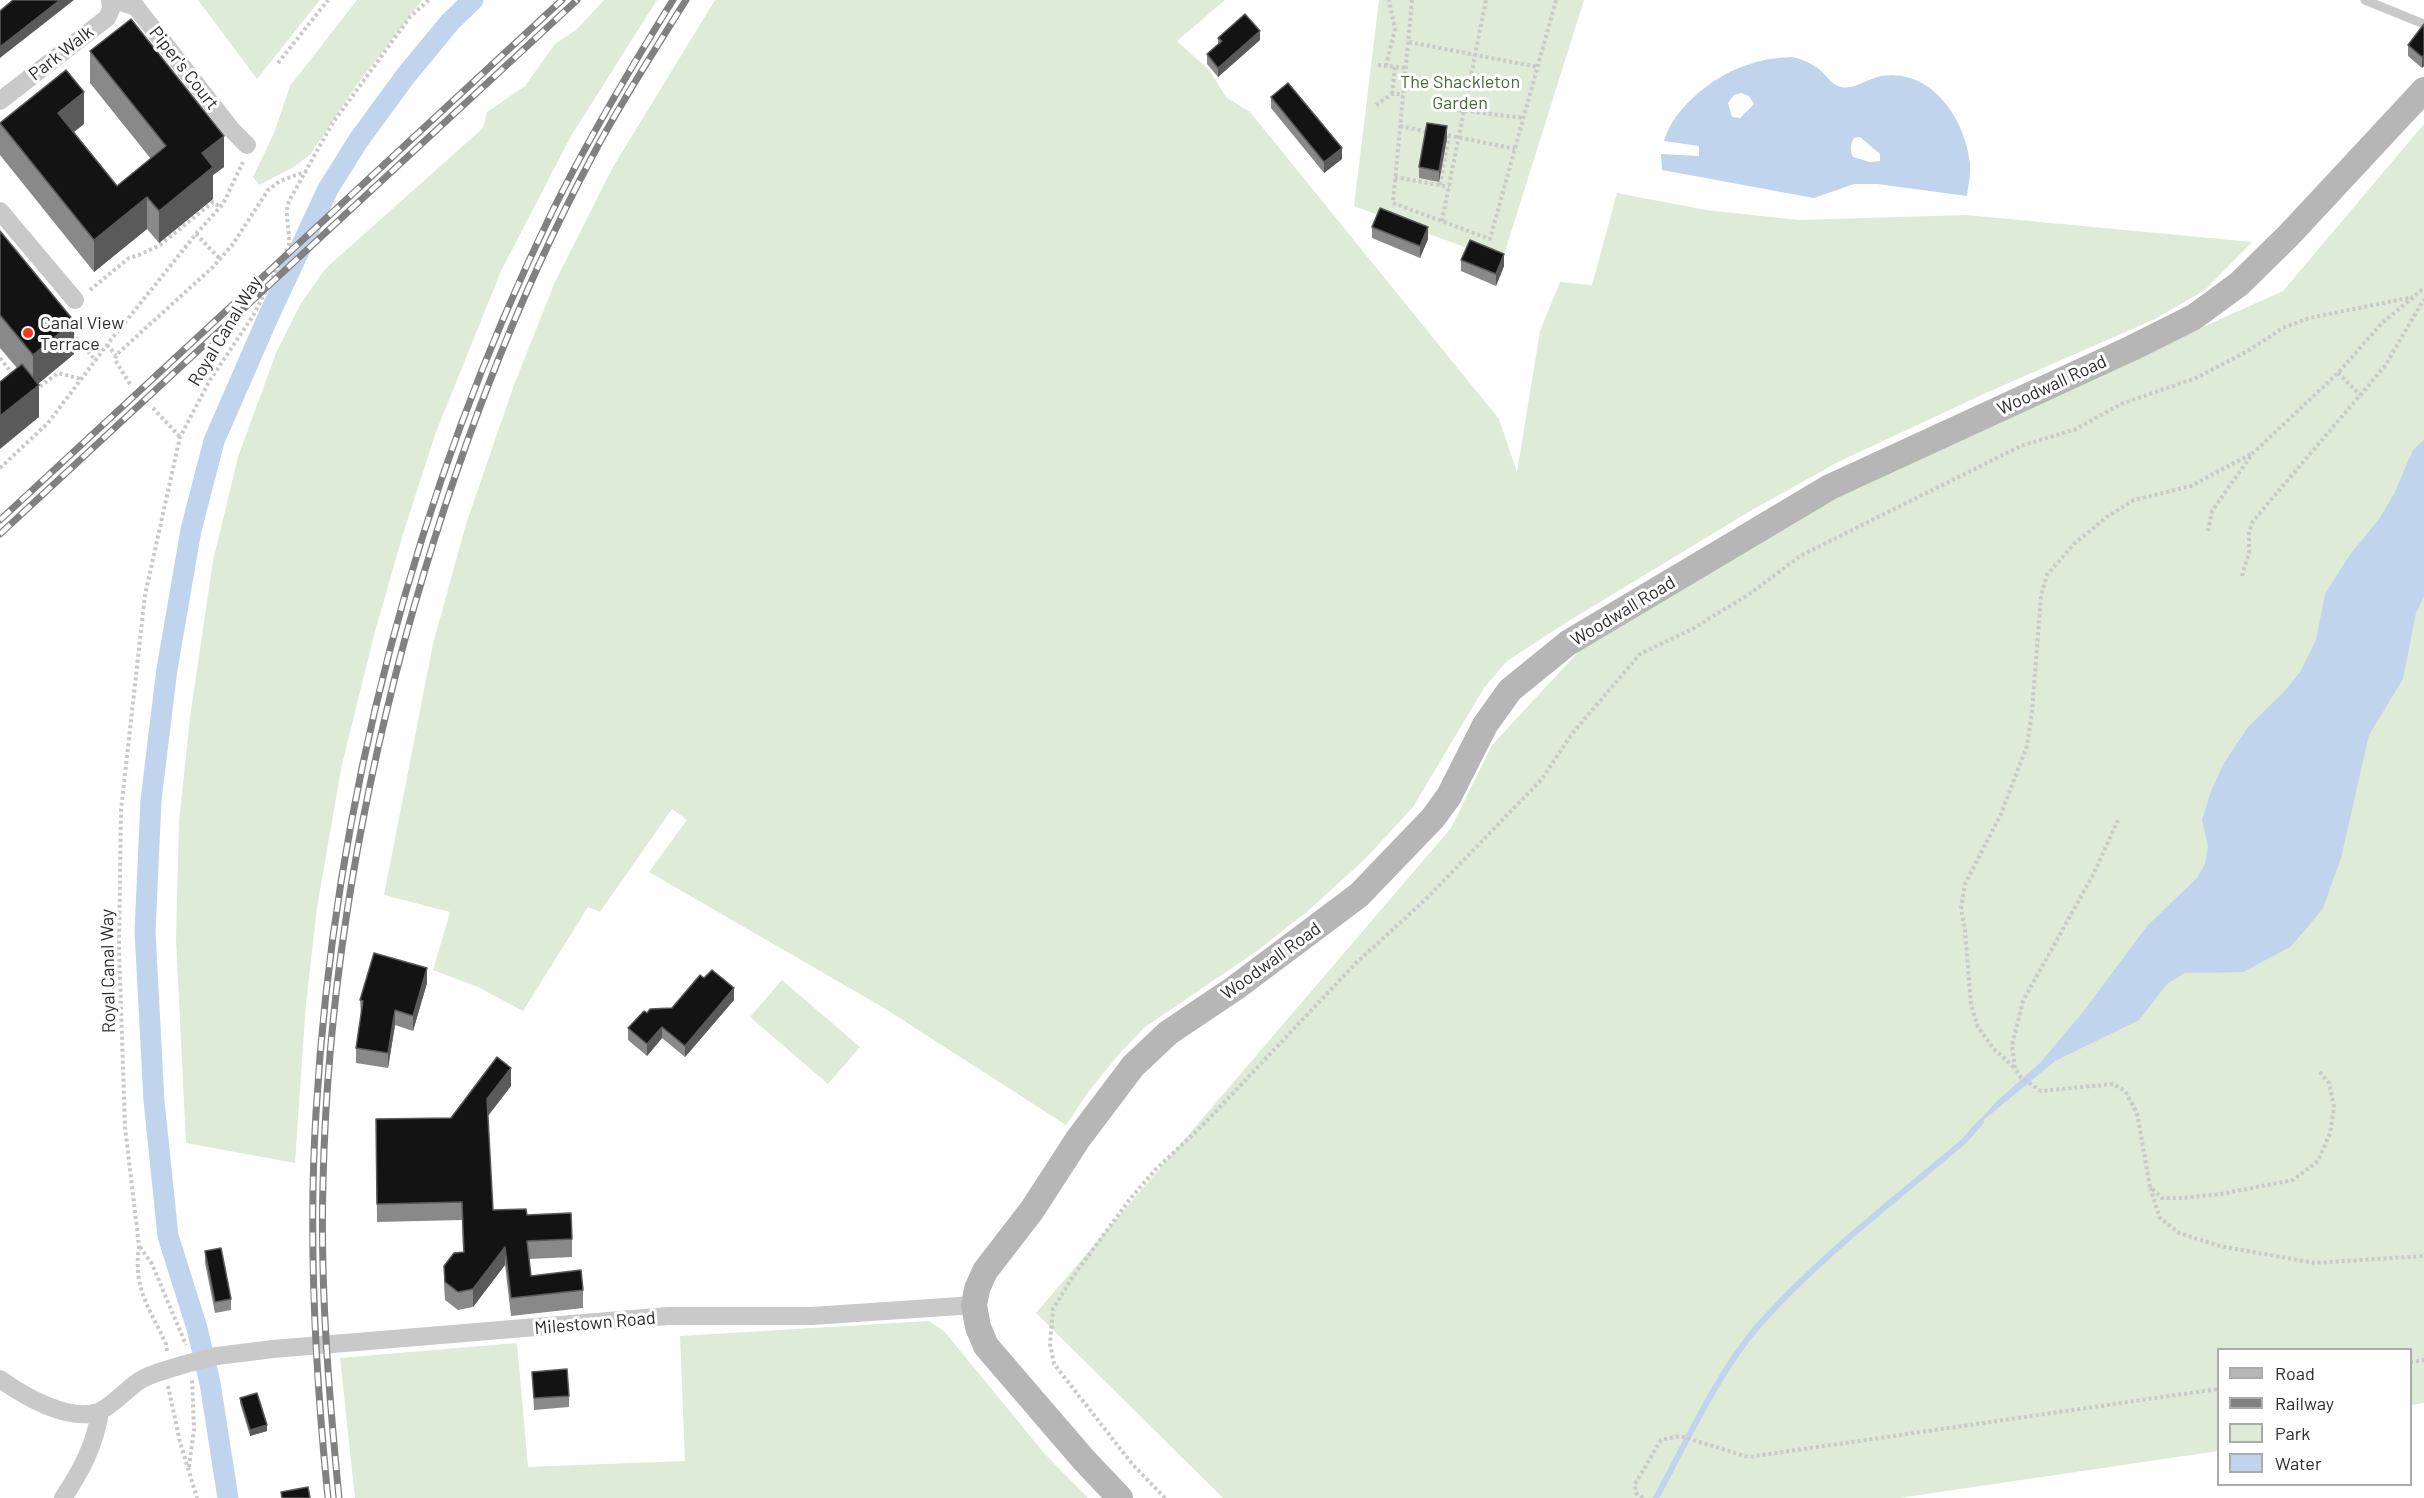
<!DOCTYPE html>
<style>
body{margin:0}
#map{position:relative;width:2424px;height:1498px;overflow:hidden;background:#fff;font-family:Barlow,sans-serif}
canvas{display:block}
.legend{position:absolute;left:2217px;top:1348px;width:195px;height:138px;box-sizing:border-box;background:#fff;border:2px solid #ababab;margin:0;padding:8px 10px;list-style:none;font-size:18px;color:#2c2c2c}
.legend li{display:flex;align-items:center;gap:12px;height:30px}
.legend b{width:30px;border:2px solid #ababab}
</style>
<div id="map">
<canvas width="2424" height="1498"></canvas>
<ul class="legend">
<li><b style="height:8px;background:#b6b6b6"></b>Road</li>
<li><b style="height:8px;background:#818181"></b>Railway</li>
<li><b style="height:16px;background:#deebd7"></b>Park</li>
<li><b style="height:16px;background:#c1d4ed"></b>Water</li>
</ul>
</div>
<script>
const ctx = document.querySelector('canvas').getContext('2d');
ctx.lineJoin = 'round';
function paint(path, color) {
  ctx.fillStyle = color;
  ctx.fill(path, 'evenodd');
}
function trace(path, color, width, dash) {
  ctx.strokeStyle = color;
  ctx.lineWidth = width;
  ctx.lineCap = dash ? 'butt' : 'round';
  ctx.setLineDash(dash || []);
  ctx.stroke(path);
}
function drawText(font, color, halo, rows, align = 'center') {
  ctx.font = font + ' Barlow,sans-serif';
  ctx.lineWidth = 6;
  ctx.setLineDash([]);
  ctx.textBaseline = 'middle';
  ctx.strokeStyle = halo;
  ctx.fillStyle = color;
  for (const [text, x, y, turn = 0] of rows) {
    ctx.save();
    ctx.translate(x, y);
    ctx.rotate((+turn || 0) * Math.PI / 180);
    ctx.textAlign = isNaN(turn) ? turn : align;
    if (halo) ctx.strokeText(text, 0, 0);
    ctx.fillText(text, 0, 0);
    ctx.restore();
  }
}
paint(new Path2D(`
 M198,0H320L257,79Z
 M357,0H422L356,86L310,155L292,168L259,185L253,177L274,133L290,86Z
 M604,0H657L571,136L501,271L436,432L403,534L374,635L341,769L317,908L306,1003L295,1163L186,1143L176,939L179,822L190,717L213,561L238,457L276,353L300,305L325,269L483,128L487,112L525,86L555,44L577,29Z
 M715,0H1225L1177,41L1210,71L1226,97L1250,112L1499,419L1517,472L1540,331L1560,282L1592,285L1617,193L1706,210L1799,220L1966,215L2252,242L2205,290L2155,319L1988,392L1838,462L1752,510L1567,622L1507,661L1484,688L1413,807L1365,859L1309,910L1257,951L1145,1027L1119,1054L1089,1091L1066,1125L884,1008L649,872L687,820L672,809L600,912L588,907L523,1011L478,987L433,970L450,912L384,895L433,644L466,524L514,385L555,282L613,167Z
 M1379,0H1584L1502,261L1354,206Z
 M2424,124V1403L2411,1405L2410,1350H2218V1451L1899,1498H1223L1036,1313L1451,828L1492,745L1582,648L1866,479L2283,291Z
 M782,980L860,1047L828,1084L750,1017Z
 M929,1321L944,1331L1044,1453L1088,1498H355L340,1358L517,1343L528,1467L685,1461L680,1336Z`), '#deebd7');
paint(new Path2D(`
 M1792,57C1803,59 1816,65 1824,74C1828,78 1832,84 1838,86C1852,92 1868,78 1882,76C1932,68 1966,120 1970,164C1971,175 1968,186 1967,196L1877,184H1854L1814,198L1662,170L1661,154L1699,156V146L1664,141C1674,106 1716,74 1750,64C1764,59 1777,58 1792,57ZM1741,93L1749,96L1754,104L1740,118L1732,117L1728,103L1734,95ZM1860,137L1880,154V161L1870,162L1853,157C1850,150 1850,145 1854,138Z
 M2424,440V596L2416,613L2403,679L2369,735L2341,858L2323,908L2306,929L2290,947L2243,972L2185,973L2167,984L2139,1020L2055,1061L1968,1133L1997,1101L2040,1063L2083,1012L2147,926L2197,878L2205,864L2208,846L2202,820L2211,791L2224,763L2248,727L2283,693L2300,672L2316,640L2325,594L2349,556L2379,519L2394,494L2413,450Z`), '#c1d4ed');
trace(new Path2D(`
 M1656,1498C1686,1443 1717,1374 1758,1326C1819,1257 1895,1200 1964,1141L1981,1122`), '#c1d4ed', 6);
trace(new Path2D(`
 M228,1498L210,1383L197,1328L168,1236L154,1101L145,931L151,800L167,669L191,530L214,441L269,315L328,189L358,141L404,78L450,22L473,0`), '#c1d4ed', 21);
trace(new Path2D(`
 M1412,0L1393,203L1490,239L1556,0
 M1409,42L1538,67
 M278,63L328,0
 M1378,65L1406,68
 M1386,66L1395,29L1389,0
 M1392,94L1395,67
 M1376,105L1392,94H1403
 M1441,108L1524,118
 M1400,126L1429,132
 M1442,134L1515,149
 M1395,177L1449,187
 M1440,185L1449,136
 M1442,221L1486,0
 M196,234L220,259
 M90,290L129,258L139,255L160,245L213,202L220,207
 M72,333L96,361
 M107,345L116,355
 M0,358L14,376
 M2338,373L2360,395
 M130,384L115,360L116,355L213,267L233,244L268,190L280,181L307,171
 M35,390L58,373L81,379
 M153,408L180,437
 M0,468L48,423L110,341L196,234L223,204L243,162
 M2208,531L2212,511L2253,453L2338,373L2381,324L2424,288
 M2242,576L2249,553V532L2253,521L2385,366L2424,299
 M2118,820L2094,873L2023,1001L2012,1045L2015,1068L2021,1078L2041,1091L2113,1084L2125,1091L2137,1113L2150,1187L2162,1198H2182L2221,1194L2293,1180L2318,1161L2330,1133L2334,1107L2329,1083L2318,1070
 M2014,1067L1994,1049L1978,1027L1971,1005L1965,930L1961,909L1965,884L2001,814L2027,746L2032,712L2041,596L2047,575L2074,544L2108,516L2134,500L2191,486L2253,453
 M2150,1188L2160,1218L2179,1233L2220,1246L2314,1263L2424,1256
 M140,1247L152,1264L186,1345
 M167,1351L166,1344C149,1307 133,1289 139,1246L125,1127L119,947L121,810L145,595L180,437L210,380L253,316L289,245C290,230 284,216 289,201L332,124L410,17L429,0
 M2410,1362L2424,1360
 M168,1386L180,1442L197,1498
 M189,1467L194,1429L192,1379
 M1165,1498L1133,1465L1054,1364L1050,1344L1053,1309L1072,1278L1130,1199L1155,1170L1202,1126L1356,963L1425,900L1542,779L1571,735L1640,654L1694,628L1751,593L1800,556L2021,446L2076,429L2121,404L2196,378L2246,352L2283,328L2309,318L2413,297
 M1643,1498L1636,1493L1635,1484L1661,1440L1680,1436L1748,1457L2218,1389`), '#c9c9c9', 4, [3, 3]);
trace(new Path2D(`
 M2365,0L2424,24`), '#c9c9c9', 9);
trace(new Path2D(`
 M115,0L136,7L231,129L247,145
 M0,101L107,18L111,9L110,0
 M0,211L75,300
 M217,1356L273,1349L668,1316H812L974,1305
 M0,1379C24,1396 68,1422 98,1412C110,1408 127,1389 139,1381C151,1373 168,1370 182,1365
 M63,1498C81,1471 95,1445 100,1412`), '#c9c9c9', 18);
trace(new Path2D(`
 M1120,1498L1084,1460L986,1346L978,1327L974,1305L977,1289L985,1271L1032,1210L1078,1139L1133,1066L1168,1033L1235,988L1359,895L1433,818L1449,796L1485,725L1510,690L1568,643L1830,487L2132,348L2194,317L2239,284L2289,235L2424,90`), '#b6b6b6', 26);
const rail = new Path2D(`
 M0,520L562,0
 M0,534L577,0
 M328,1498C315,1370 308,1241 316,1113C334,802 416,491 552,212C588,139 630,69 673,0
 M339,1498C329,1393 320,1289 323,1183C327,999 357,817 405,639C451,472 511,309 593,155C621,102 654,51 686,0`);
trace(rail, '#818181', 7);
trace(rail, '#fff', 4.5, [14]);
trace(new Path2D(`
 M182,1365L217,1356`), '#c9c9c9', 18);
paint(new Path2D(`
 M2424,24V66L2422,68L2408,56V45Z
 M1218,38L1260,40L1218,77L1207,64V54L1218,44Z
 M90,51L224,167L213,175V199L159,243L147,229L94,272L0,155V123L84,124L74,132L117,186L151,159L90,83Z
 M1271,97L1342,159L1324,173L1271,108Z
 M1447,138L1439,182L1419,178V167Z
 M1372,227L1428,239L1420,258L1372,238Z
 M0,231L74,354L38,384L39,417L17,368L0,348Z
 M1461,260L1504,266L1496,286L1461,271Z
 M427,983L413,1031L395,1025L388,1068L356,1063V1048L361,1016L360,1000Z
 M734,1000L685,1057L662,1038L647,1056L628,1040V1028L647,1013L672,1008Z
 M511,1086L488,1116L493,1210L527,1215L572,1239V1257L529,1259L531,1276L583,1290V1308L511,1316L505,1265L473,1307L458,1310L445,1300L444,1284V1266L463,1253L462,1220L377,1222L376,1119L451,1118Z
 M205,1251L231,1299V1310L215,1313L205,1263Z
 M532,1372L569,1396V1407L534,1410Z
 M240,1398L267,1431L250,1436L240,1403Z`), '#898989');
paint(new Path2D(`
 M60,0H74L0,58V47Z
 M1260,31V40L1218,77V68Z
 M2424,55V66L2422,68V57Z
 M84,92V124L58,144V113Z
 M1447,126V138L1439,182V171Z
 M224,136V167L213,175V199L159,243V211L202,153Z
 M1342,148V159L1324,173V162Z
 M147,197V229L94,272V240Z
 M1428,227V239L1420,258V246Z
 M1504,254V266L1496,286V274Z
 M74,321V354L33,388V355Z
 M39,385V417L0,449V416Z
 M427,968V983L413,1031V1016Z
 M734,988V1000L685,1057V1046Z
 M395,1010V1025L388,1068V1053Z
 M662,1027V1038L647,1056V1044Z
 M511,1068V1086L487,1117V1099Z
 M505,1247V1265L473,1307V1289Z
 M267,1425V1431L250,1436V1430Z`), '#5a5a5a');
const building = new Path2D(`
 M13,0H60L0,47V11Z
 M1245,14L1260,31L1218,68L1207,54L1222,41L1218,38Z
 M131,19L224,136L202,153L213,167L159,211L147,197L94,240L0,123L66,70L84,92L58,113L117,186L166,146L90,51Z
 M2424,24V55L2422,57L2408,45Z
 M1288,83L1342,148L1324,162L1271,97Z
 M1427,123L1447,126L1439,171L1419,167Z
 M1380,208L1428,227L1420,246L1372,227Z
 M0,231L74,321L33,355L0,315Z
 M1470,240L1504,254L1496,274L1461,260Z
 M22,364L39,385L0,416V382Z
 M374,953L427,968L413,1016L395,1010L388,1053L356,1048L363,1001L360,1000Z
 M712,970L734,988L685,1046L662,1027L647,1044L628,1028L644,1011L647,1013L650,1009L672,1008L700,975L704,978Z
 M497,1057L511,1068L487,1099L493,1210L526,1209L527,1215L571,1213L572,1239L527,1241L531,1276L581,1270L583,1290L511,1298L505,1247L473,1289L458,1292L445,1282L444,1266L454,1253L464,1252L462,1202L377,1204L376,1119L451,1118Z
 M221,1248L231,1299L215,1302L205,1251Z
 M567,1369L569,1396L534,1398L532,1372Z
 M257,1393L267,1425L250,1430L240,1398Z
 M308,1487L310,1498H282L281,1492Z`);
paint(building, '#131313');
trace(building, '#5a5a5a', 1.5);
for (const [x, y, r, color] of [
 [28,333,6,"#f4351c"]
]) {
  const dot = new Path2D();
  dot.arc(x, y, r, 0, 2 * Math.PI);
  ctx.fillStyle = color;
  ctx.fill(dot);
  trace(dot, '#fff', 2);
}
drawText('18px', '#2c2c2c', '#fff', [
 ["Park Walk",61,53,-38],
 ["Piper's Court",184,68,52],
 ["Royal Canal Way",225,331,-59],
 ["Woodwall Road",2052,385,-25],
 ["Woodwall Road",1623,611,-31],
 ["Woodwall Road",1271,961,-36],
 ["Royal Canal Way",108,971,-91],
 ["Milestown Road",595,1323,-5]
]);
drawText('18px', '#446a36', '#fff', [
 ["The Shackleton",1460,82],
 ["Garden",1460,103]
]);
drawText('18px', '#2c2c2c', '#fff', [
 ["Canal View",40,323],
 ["Terrace",40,344]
], 'left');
</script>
